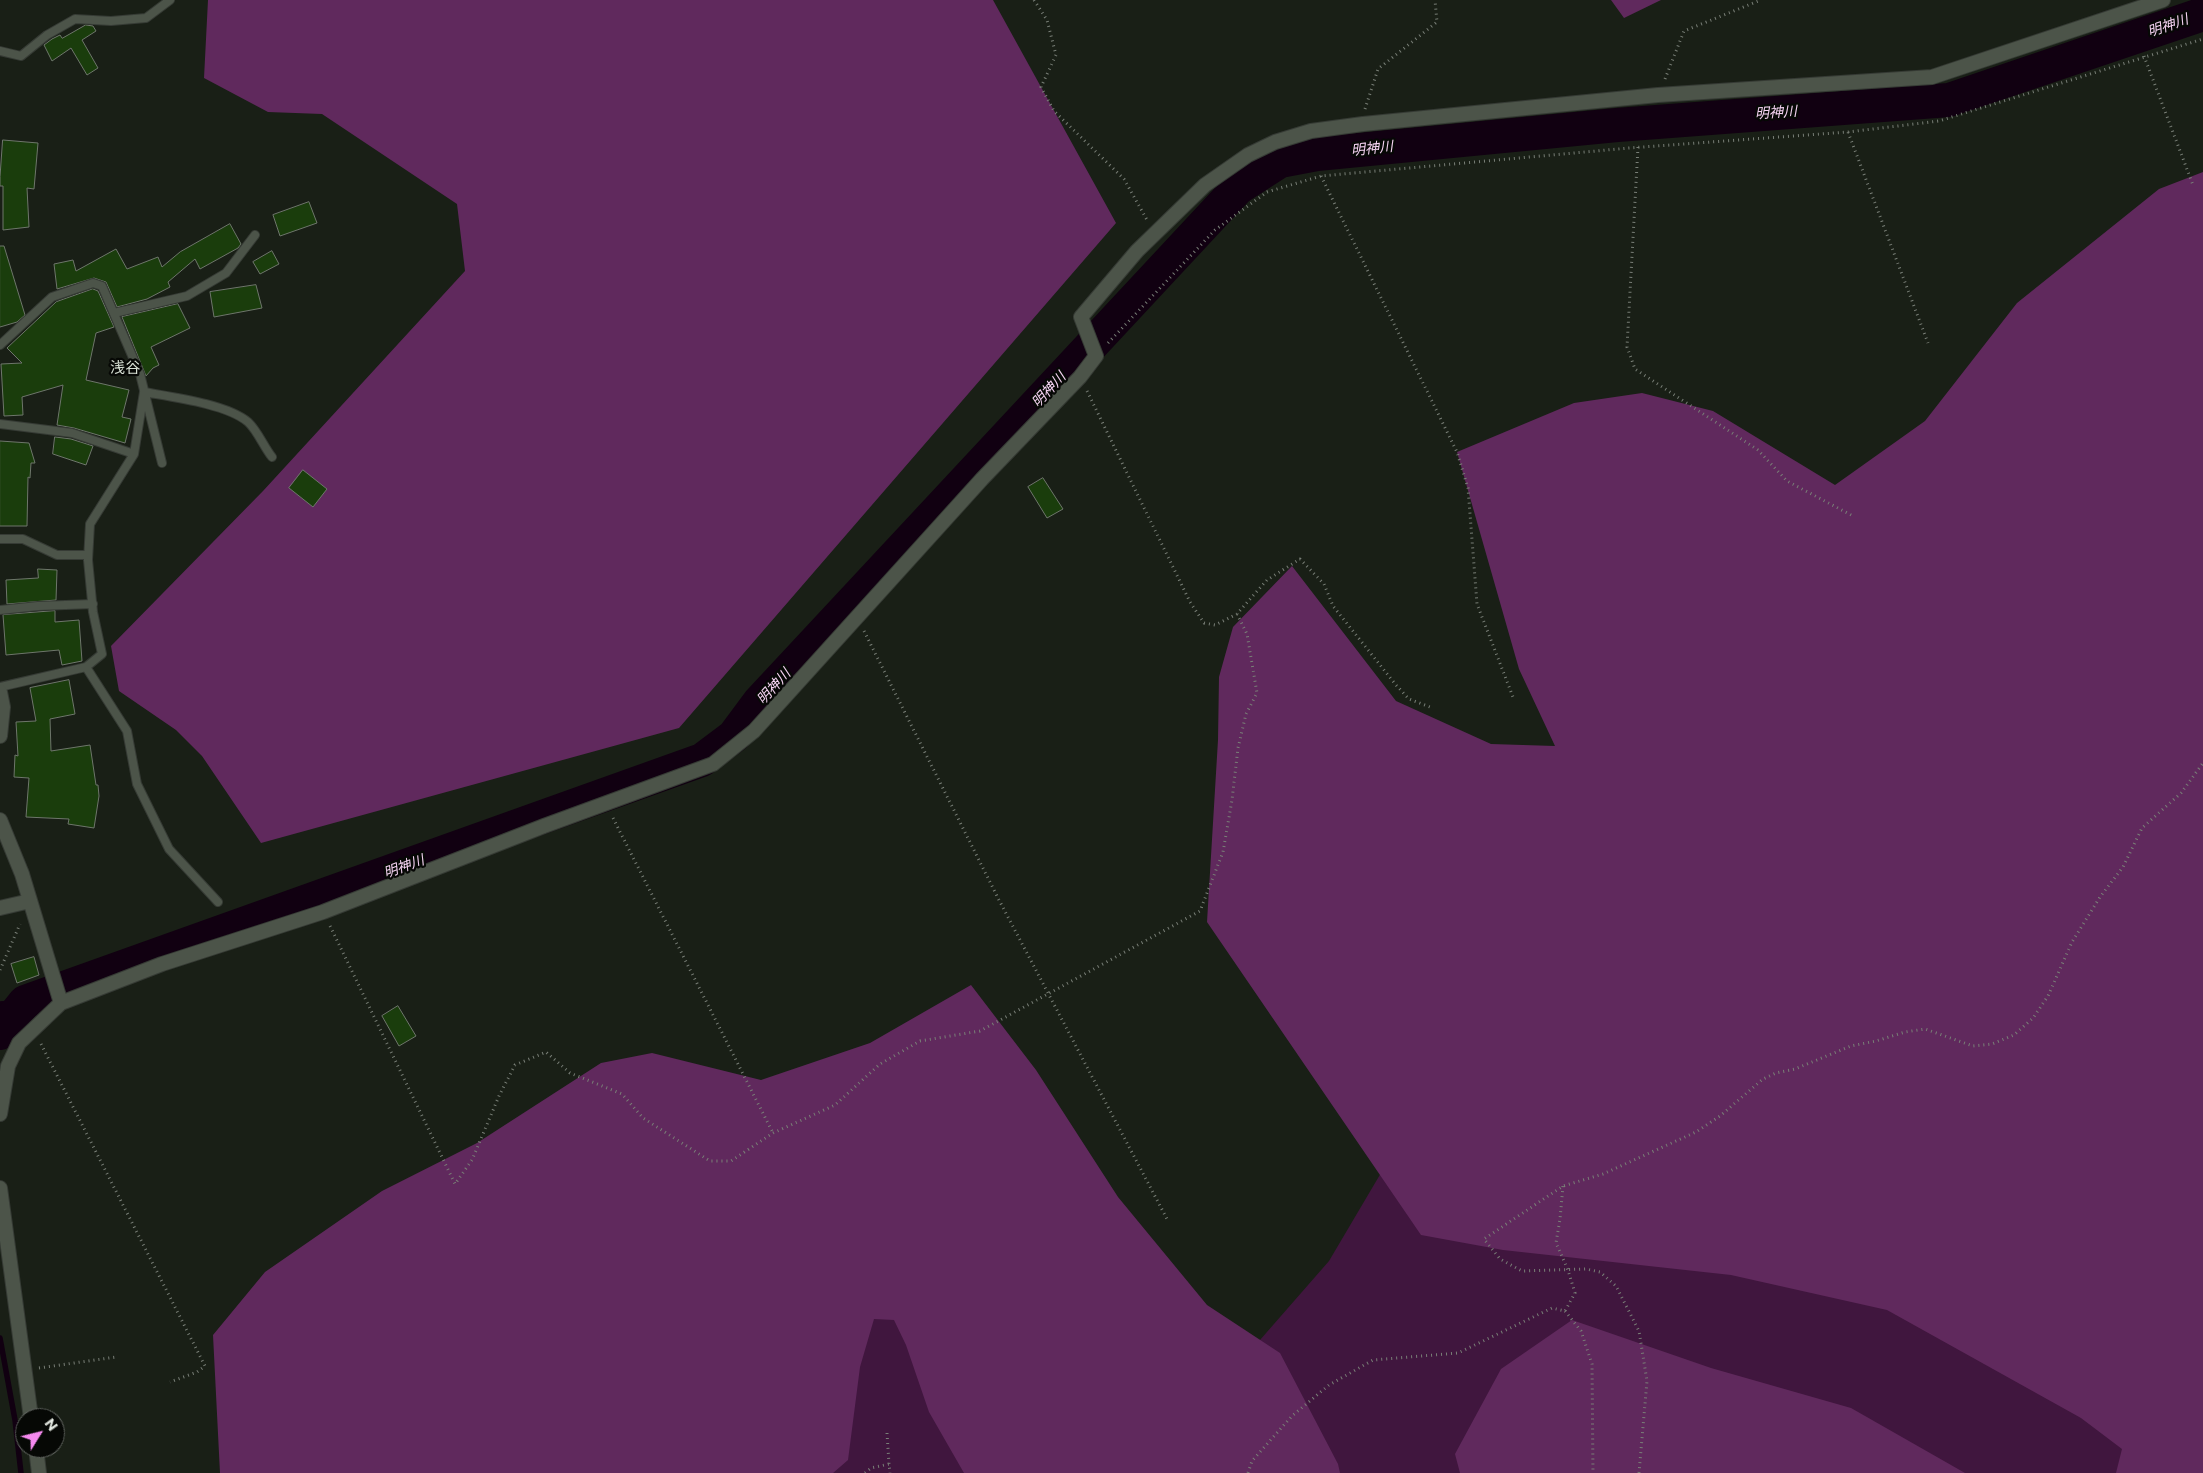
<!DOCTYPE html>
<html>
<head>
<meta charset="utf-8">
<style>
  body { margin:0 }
  #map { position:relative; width:2203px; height:1473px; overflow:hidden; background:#191f16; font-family:Montserrat,sans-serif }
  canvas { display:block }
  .north { position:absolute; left:15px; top:1408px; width:50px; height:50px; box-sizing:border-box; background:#060805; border:1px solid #60645f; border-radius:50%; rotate:54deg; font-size:14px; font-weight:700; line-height:20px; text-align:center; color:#e8ede6 }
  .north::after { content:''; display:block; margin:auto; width:18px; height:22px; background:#f589ef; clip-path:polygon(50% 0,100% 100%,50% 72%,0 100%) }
</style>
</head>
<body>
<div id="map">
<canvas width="2203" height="1473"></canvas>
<div class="north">N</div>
</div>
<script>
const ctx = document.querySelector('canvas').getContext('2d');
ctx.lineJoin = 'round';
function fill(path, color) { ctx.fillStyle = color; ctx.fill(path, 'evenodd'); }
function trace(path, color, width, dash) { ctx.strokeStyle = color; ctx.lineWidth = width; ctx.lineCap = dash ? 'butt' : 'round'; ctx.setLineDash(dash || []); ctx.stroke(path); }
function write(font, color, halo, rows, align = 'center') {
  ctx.font = font + ' Montserrat,"Noto Sans JP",sans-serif'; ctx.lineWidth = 4.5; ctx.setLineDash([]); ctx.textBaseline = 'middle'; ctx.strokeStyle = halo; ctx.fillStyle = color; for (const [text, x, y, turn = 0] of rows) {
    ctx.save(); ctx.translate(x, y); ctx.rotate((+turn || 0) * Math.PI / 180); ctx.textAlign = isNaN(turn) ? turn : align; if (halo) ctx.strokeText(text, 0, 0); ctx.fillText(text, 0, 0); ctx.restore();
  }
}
const green = new Path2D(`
  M1548,1013L2203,1473H499L851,1194L1163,1451L1329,1261L1427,1095Z`);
const forest = new Path2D(`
  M208,0H993L1116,223L679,728L261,843L202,756L176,730L119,691L111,646L263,491L465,271L457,204L322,114L268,112L204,78Z
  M1611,0H1661L1624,18Z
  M2203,172V1473H2116L2122,1449L2081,1418L1887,1310L1731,1275L1503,1250L1421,1235L1207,922L1218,740L1219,677L1233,627L1292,566L1396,701L1491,744L1555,746L1519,669L1457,452L1574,403L1642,393L1713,411L1835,485L1925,421L2017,303L2159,189Z
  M971,985L1036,1070L1118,1197L1207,1305L1280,1353L1338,1464L1340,1473H964L929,1412L906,1345L894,1320L874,1319L860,1367L848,1460L833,1473H220L213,1335L265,1272L382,1191L477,1143L601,1063L652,1053L761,1080L870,1043Z
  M1572,1320L1711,1368L1851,1408L1965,1473H1460L1455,1454L1501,1369Z`);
const stream = new Path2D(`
  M0,1004L25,1002
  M0,1034V1033
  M0,1338L15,1420L21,1473`);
const river = new Path2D(`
  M0,1033L25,1002L702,760L734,736L760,701L1238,188L1280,161L1317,154L1617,125L1949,100L2203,14`);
const building = new Path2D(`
  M86,25L93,26L96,31L82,40L98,68L87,75L71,48L52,61L44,45L52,39L60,35L62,38Z
  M3,140L38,143L34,189L27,188L29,227L3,230V186H0V177Z
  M309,202L317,223L280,236L273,215Z
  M230,224L241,244L238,248L200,269L195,259L168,282L170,287L147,299L117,307L106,282L94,278L57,289L54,264L73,260L76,271L116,249L127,269L158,257L162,267L180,252Z
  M0,246H4L25,315L17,322L0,327Z
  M272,251L279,264L260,274L253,262Z
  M256,285L262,308L214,317L210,292Z
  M93,289L98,291L114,327L96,333L86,380L129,390L122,417L131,419L125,443L74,428L57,425L63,385L22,397L23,415L4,416L1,364L22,363L7,348L56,302Z
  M178,304L190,328L151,347L159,365L153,368L146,376L122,317Z
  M55,437L71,439L93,446L86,465L53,454Z
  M0,441L29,443L35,463H31L30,478L28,477L27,526H0Z
  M303,470L327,489L313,507L289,488Z
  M1043,478L1063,509L1047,518L1028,487Z
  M38,569L57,570L56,600L7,604L6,580L38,578Z
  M55,611V622L79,620L82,661L62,665L59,650L6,655L3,615Z
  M69,680L75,714L50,719L51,751L90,745L96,785H98L99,796L94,828L68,824L69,819L26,817L29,778L14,777L15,755L18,756L16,722L36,721L30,688Z
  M34,957L39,975L17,983L11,964Z
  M398,1006L416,1036L399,1046L382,1016Z`);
const path = new Path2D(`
  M1034,0L1047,20L1056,55L1041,87L1054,111L1124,179L1147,220
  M2144,56L2193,185
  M1665,79L1684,31L1761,0
  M1365,109L1378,69L1437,22L1435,0
  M1848,132L1928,343
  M1638,147L1627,347L1635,369L1758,450L1787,481L1853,516
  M1321,176L1457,452L1468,488L1477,604L1513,697
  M1108,343L1215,230L1267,192L1321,176L1629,148L1848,132L1939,121L2203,39
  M1087,391L1190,602L1204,623L1215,625L1237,614L1267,580L1300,559L1324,584L1333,606L1396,685L1409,699L1430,707
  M864,631L999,900L1167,1219
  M613,818L773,1133
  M330,926L455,1184L472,1160L499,1096L515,1065L546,1052L570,1073L622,1094L643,1118L710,1161H731L773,1133L835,1105L880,1064L920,1041L980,1031L1200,911L1223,852L1232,800L1238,748L1246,714L1257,693L1247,634L1237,614
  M0,970L20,924
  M41,1044L205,1366L197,1372L170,1382
  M1565,1311L1581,1331L1592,1364L1593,1473
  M39,1368L116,1357
  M887,1433L889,1464
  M865,1473L871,1468L889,1464L890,1473
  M1248,1473L1252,1461L1292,1416L1329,1385L1373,1360L1458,1353L1552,1308L1565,1311L1575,1293L1568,1270L1556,1243L1560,1219L1563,1186
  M1639,1473L1647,1381L1639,1331L1616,1286L1600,1272L1586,1269L1522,1271L1500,1259L1484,1239L1563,1186L1603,1174L1696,1132L1720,1116L1763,1079L1776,1073L1795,1069L1851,1046L1876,1041L1905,1032L1925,1029L1973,1046L1992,1044L2014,1035L2033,1018L2048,996L2072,942L2100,897L2123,867L2142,828L2181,793L2203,763`);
const service = new Path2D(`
  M0,51L21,56L47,35L75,19L111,21L146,18L170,0
  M114,313L187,296L226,273L255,235
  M0,345L52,297L93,283L102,286L140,374L162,463
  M0,424L72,433L134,454
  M0,539H23L57,555H88
  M0,610L38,606L93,604
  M86,667L102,654L93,612L88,560L90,524L134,454L144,392C172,397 227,404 248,422C257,430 264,447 272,457
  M0,687L86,667L127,731L137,784L169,849L218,902`);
const minor = new Path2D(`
  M0,692L3,707L0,736
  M0,820L22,874L61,1003
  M0,908L30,901
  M0,1114L8,1066L19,1043L61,1003L162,964L323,912L544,826L713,764L754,731L982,479L1080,377L1096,356L1081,317L1137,251L1205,185L1248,155L1275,142L1311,131L1363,124L1658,95L1932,77L2163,0
  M0,1188L31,1418
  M36,1448L39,1473`);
const waterNames = [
  ["明神川",2168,26,-19],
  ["明神川",1776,113,-4],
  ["明神川",1372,149,-6],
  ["明神川",1049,390,-47],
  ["明神川",774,687,-48],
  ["明神川",404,867,-20]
];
const quarterNames = [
  ["浅谷",125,369]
];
fill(green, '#40163e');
fill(forest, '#60295d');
trace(stream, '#101', 5.5);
trace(river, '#101', 34);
fill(building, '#1a3d0c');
trace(building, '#6e766b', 1);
trace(service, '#363b35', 10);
trace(minor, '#363b35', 16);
trace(path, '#797f77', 3, [1, 4]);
trace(service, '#4c5449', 8);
trace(minor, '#4c5449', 14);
write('italic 14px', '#f6d4f3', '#060805', waterNames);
write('15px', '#d6dfd3', '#060805', quarterNames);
</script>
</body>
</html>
